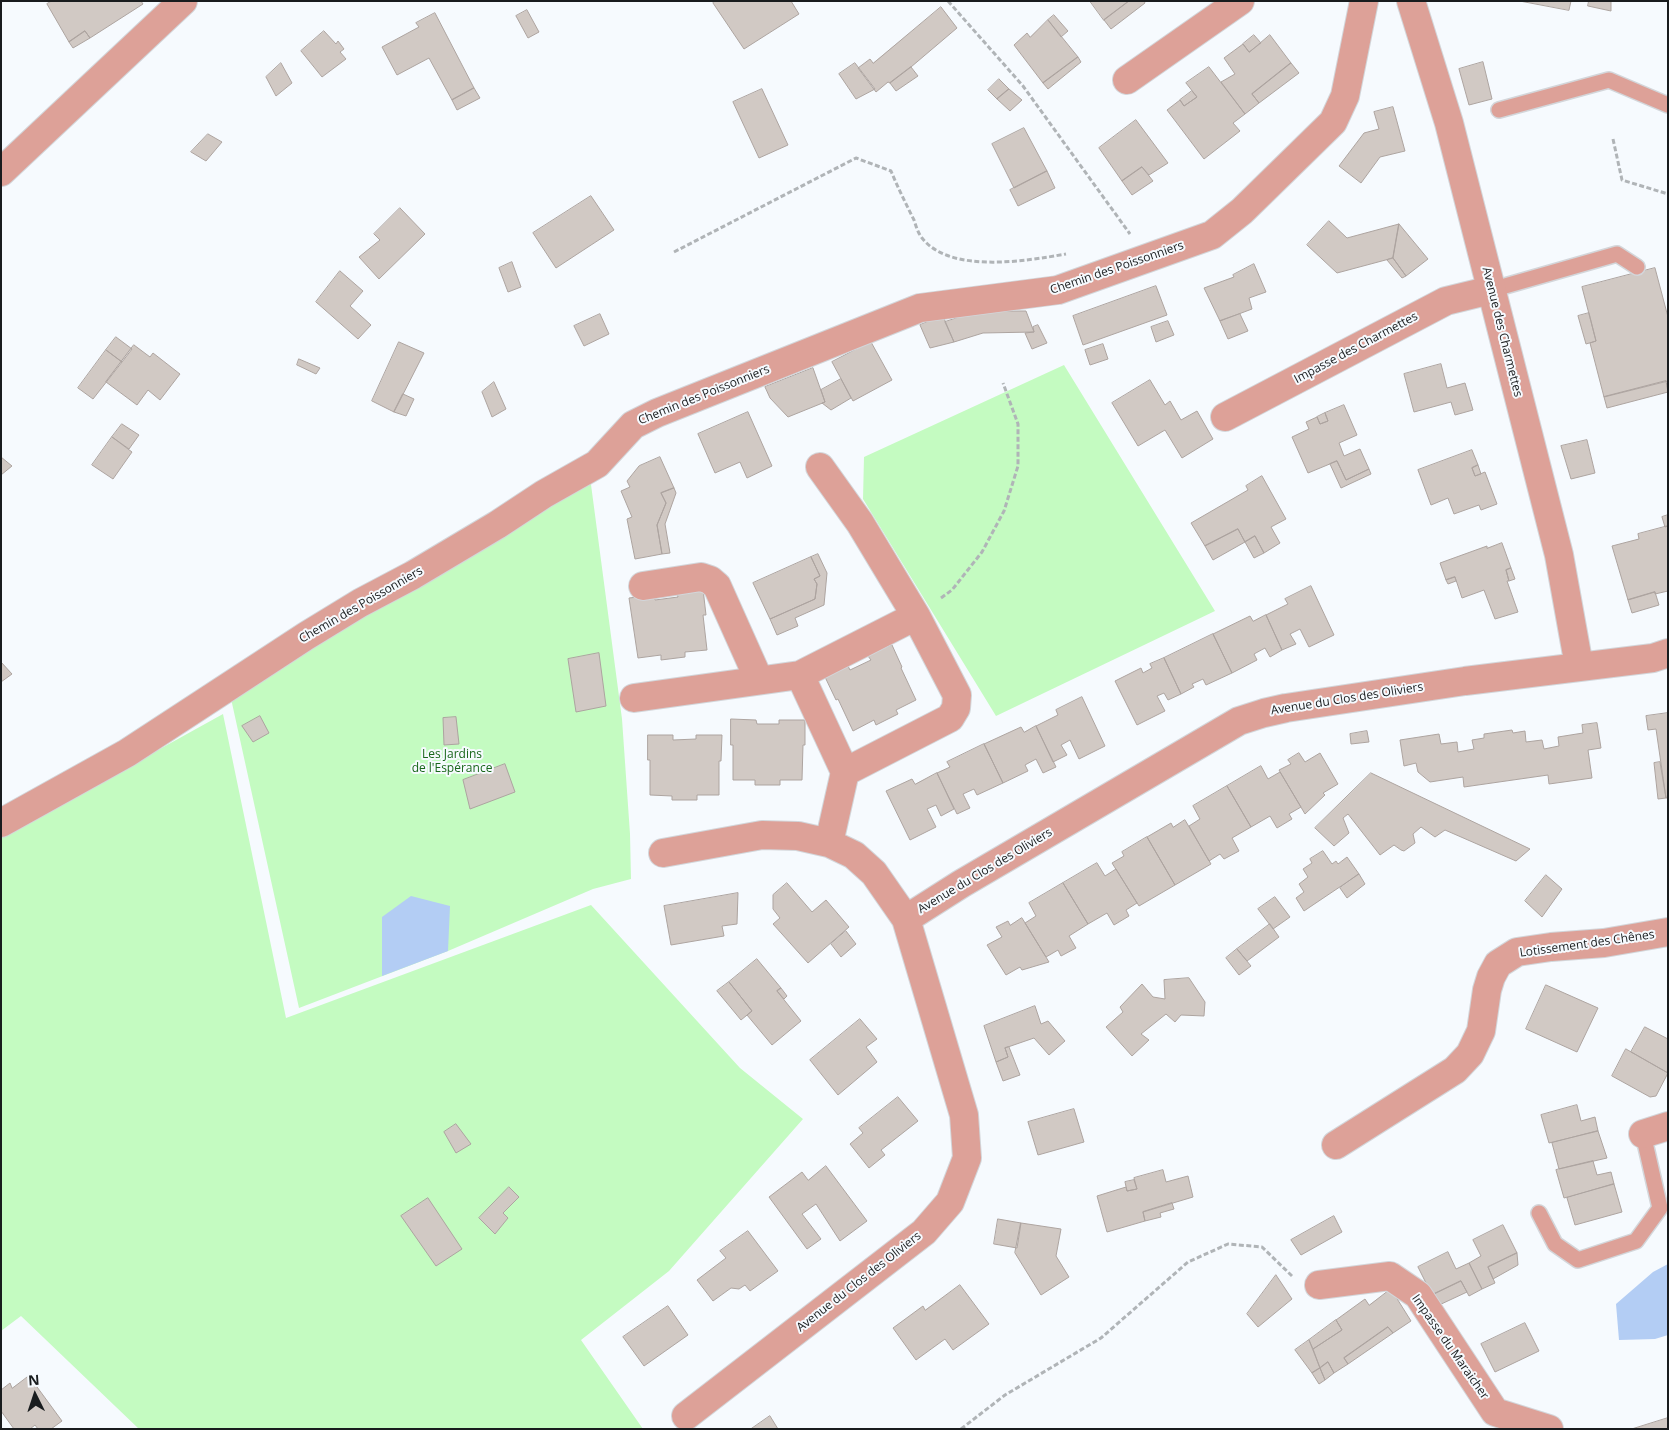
<!DOCTYPE html>
<html>
<head>
<meta charset="utf-8">
<style>
  body { margin:0 }
  #map { position:relative; width:1669px; height:1430px; overflow:hidden; background:#f6fafe; font-family:"Open Sans",sans-serif }
  canvas { display:block }
  .frame { position:absolute; inset:0; border:2px solid #191c1e; pointer-events:none }
  .north { position:absolute; left:10px; top:1370px; width:50px; height:50px; -webkit-text-stroke:4px #f6fafe; paint-order:stroke; rotate:356deg; font-size:14px; font-weight:700; line-height:20px; text-align:center; color:#191c1e }
  .north::after { content:''; display:block; margin:auto; width:18px; height:22px; background:#191c1e; clip-path:polygon(50% 0,100% 100%,50% 72%,0 100%) }
</style>
</head>
<body>
<div id="map">
<canvas width="1669" height="1430"></canvas>
<div class="frame"></div>
<div class="north">N</div>
</div>
<script>
const ctx = document.querySelector('canvas').getContext('2d');
ctx.lineJoin = 'round';
function fill(path, color) { ctx.fillStyle = color; ctx.fill(path, 'evenodd'); }
function trace(path, color, width, dash) { ctx.strokeStyle = color; ctx.lineWidth = width; ctx.lineCap = dash ? 'butt' : 'round'; ctx.setLineDash(dash || []); ctx.stroke(path); }
function write(font, color, halo, rows, align = 'center') {
  ctx.font = font + ' "Open Sans",sans-serif'; ctx.lineWidth = 4; ctx.setLineDash([]); ctx.textBaseline = 'middle'; ctx.strokeStyle = halo; ctx.fillStyle = color; for (const [text, x, y, turn = 0] of rows) {
    ctx.save(); ctx.translate(x, y); ctx.rotate((+turn || 0) * Math.PI / 180); ctx.textAlign = isNaN(turn) ? turn : align; if (halo) ctx.strokeText(text, 0, 0); ctx.fillText(text, 0, 0); ctx.restore();
  }
}
const green = new Path2D(`
  M1064,365L1215,611L996,716L863,499L864,457Z
  M590,477L622,719L630,834L631,879L593,889L448,951L299,1008L230,694Z
  M223,714L286,1018L591,905L740,1068L803,1119L669,1271L581,1340L643,1429H139L21,1316L1,1331V837Z`);
const water = new Path2D(`
  M411,896L450,906L448,951L382,976V917Z
  M1668,1264V1335L1655,1339L1619,1340L1616,1304L1653,1272Z`);
const building = new Path2D(`
  M52,1H141L143,4L90,38L85,31L69,42L47,4Z
  M716,1H791L799,14L744,49L713,3Z
  M1090,1H1129L1104,20Z
  M1129,1H1144L1145,3L1111,29L1104,20Z
  M1520,1H1571L1569,10Z
  M1589,1H1611V11L1588,6Z
  M941,7L957,28L911,67L890,83L888,82L876,92L858,68L870,59L873,63Z
  M527,10L539,32L528,38L516,16Z
  M435,13L474,88L452,100L429,58L397,75L382,47L419,27L416,23Z
  M1054,15L1068,31L1061,37L1048,20Z
  M1048,20L1078,57L1043,83L1014,45L1027,33L1030,37Z
  M85,31L90,38L73,48L69,42Z
  M324,31L336,44L338,41L344,49L340,52L346,59L322,77L301,51Z
  M1254,35L1261,43L1249,52L1243,44Z
  M1270,35L1291,63L1252,94L1259,103L1245,114L1221,82L1235,74L1224,58L1243,44L1249,52Z
  M1078,57L1081,62L1048,89L1043,83Z
  M1483,62L1492,99L1469,105L1459,69Z
  M281,63L292,83L276,96L266,77Z
  M855,63L875,89L856,99L839,74Z
  M1291,63L1299,73L1259,103L1252,94Z
  M911,67L918,76L896,91L890,83Z
  M1209,67L1245,114L1233,123L1240,131L1204,159L1167,110L1180,100L1184,106L1197,97L1186,83Z
  M999,79L1009,89L997,99L988,90Z
  M474,88L480,98L457,110L452,100Z
  M762,89L788,145L759,158L733,102Z
  M1009,89L1022,100L1010,111L997,99Z
  M1192,91L1197,97L1184,106L1180,100Z
  M1393,107L1405,151L1380,157L1361,183L1339,166L1364,133L1379,129L1374,112Z
  M1136,120L1168,163L1149,175L1142,167L1122,181L1099,148Z
  M1024,128L1047,171L1014,188L992,144Z
  M208,134L222,142L206,161L191,152Z
  M1142,167L1153,181L1132,195L1122,181Z
  M1047,171L1055,188L1018,206L1010,190Z
  M591,196L614,230L556,268L533,233Z
  M400,208L425,234L379,279L359,257L380,240L374,234Z
  M1329,221L1347,238L1399,224L1393,258L1337,273L1307,245Z
  M1399,224L1428,259L1406,276L1393,258Z
  M1393,258L1406,276L1402,278L1387,260Z
  M512,262L521,287L508,292L499,268Z
  M1254,264L1266,292L1249,298L1252,309L1220,321L1204,288L1234,277L1233,275Z
  M1655,268L1668,317V381L1604,397L1590,343L1596,341L1582,287Z
  M340,271L363,291L350,306L371,325L358,339L316,302Z
  M1156,286L1167,315L1083,345L1073,316Z
  M978,311H1026L1034,332L983,333L954,342L945,322Z
  M1589,313L1596,341L1586,344L1578,316Z
  M600,314L609,334L584,346L574,326Z
  M1240,314L1248,331L1228,339L1220,321Z
  M943,316L954,342L930,348L920,325Z
  M1168,321L1174,335L1156,342L1151,327Z
  M1038,325L1047,343L1032,349L1025,333L1034,332L1033,327Z
  M116,337L132,349L122,362L106,350Z
  M399,342L424,353L394,412L372,401Z
  M871,342L892,380L853,401L832,362Z
  M1103,344L1108,359L1090,365L1085,350Z
  M134,345L150,357L153,353L180,374L160,400L148,390L137,405L106,382Z
  M106,350L122,362L93,399L78,388Z
  M299,359L320,368L316,374L297,365Z
  M1441,364L1447,388L1465,383L1473,410L1455,415L1451,402L1414,412L1404,374Z
  M813,368L825,402L788,417L770,398L765,387Z
  M841,379L851,398L831,410L822,403L825,402L821,390Z
  M1150,380L1165,405L1170,401L1181,420L1197,411L1213,439L1182,458L1165,430L1138,446L1112,403Z
  M1666,381L1668,392L1607,408L1604,397Z
  M494,382L506,409L492,417L482,392Z
  M403,394L414,399L406,416L394,412Z
  M1344,405L1357,435L1339,443L1344,456L1360,449L1369,469L1346,480L1337,461L1308,473L1292,437L1309,429L1306,422L1317,417L1320,424L1328,421L1325,413Z
  M748,412L772,466L747,478L740,462L715,473L698,434Z
  M1325,413L1328,421L1320,424L1317,417Z
  M122,424L139,435L129,449L112,437Z
  M112,437L132,452L113,479L92,465Z
  M1587,440L1595,473L1571,479L1561,446Z
  M1472,450L1478,465L1472,468L1475,476L1485,472L1497,504L1481,510L1479,505L1454,514L1448,498L1431,505L1418,470Z
  M1,457L12,466L1,475Z
  M660,457L674,488L661,493L666,503L657,525L662,554L635,559L627,519L632,517L621,491L630,487L627,481L639,466Z
  M1337,461L1346,480L1369,469L1371,474L1341,488L1330,464Z
  M1478,465L1481,474L1475,476L1472,468Z
  M1262,476L1286,519L1271,527L1280,543L1264,553L1255,536L1245,542L1238,529L1205,546L1191,523L1248,490L1246,486Z
  M674,488L676,493L665,524L670,553L662,554L657,525L666,503L661,493Z
  M1668,515V526L1665,527L1662,517Z
  M1668,526V591L1655,594V592L1628,600L1612,546L1639,539L1638,534Z
  M1238,529L1245,542L1213,560L1205,546Z
  M1255,536L1264,553L1254,558L1245,542Z
  M1502,543L1511,568L1506,570L1509,581H1507L1518,612L1495,619L1484,590L1462,598L1455,577L1446,580L1440,563L1487,546V548Z
  M818,554L827,573L824,605L795,618L798,626L777,635L770,619L815,599L817,584L814,579L820,576L811,557Z
  M811,557L820,576L814,579L817,584L815,599L770,619L753,583Z
  M1511,568L1515,579L1509,581L1506,570Z
  M1455,577L1456,581L1448,584L1446,580Z
  M1311,586L1334,635L1309,647L1300,629L1290,634L1296,644L1282,650L1266,615L1288,604L1285,599Z
  M703,589L706,615H703L707,650L685,652V657L661,660V655L638,658L629,598L655,595V600L678,597L677,593Z
  M1655,592L1659,605L1632,613L1628,600Z
  M1266,615L1282,650L1270,657L1265,648L1254,654L1257,660L1232,673L1213,634L1250,616L1253,621Z
  M1213,634L1232,673L1206,685L1203,679L1192,684L1194,687L1181,694L1164,658Z
  M892,645L902,667L901,668L916,700L896,710L898,714L876,725L874,720L853,731L838,699L836,700L825,677L848,666L850,670L871,660L868,656Z
  M599,653L606,706L576,712L568,659Z
  M1164,658L1181,694L1168,700L1164,693L1157,696L1165,711L1137,725L1115,681L1141,668L1143,673L1152,668L1150,664Z
  M1,662L12,674L1,682Z
  M1082,697L1105,746L1079,759L1070,740L1061,745L1067,755L1053,762L1036,726L1058,715L1056,710Z
  M1668,713V798H1666L1656,729L1648,730L1646,716Z
  M260,716L269,733L253,742L242,726Z
  M456,717L459,744L444,745L443,718Z
  M731,719L756,720L757,724H779V720H805V745H803L802,780H780V785H755V780H733V745H731Z
  M1597,723L1601,748L1588,750L1592,778L1549,784L1548,775L1464,787L1463,777L1430,782L1418,772L1416,763L1404,766L1400,740L1439,734L1441,744L1457,742L1458,752L1474,749L1472,740L1484,738V734L1512,730L1513,733L1525,731L1526,742L1542,740L1544,749L1559,746L1558,737L1583,733L1582,725Z
  M1036,726L1056,767L1043,773L1036,759L1025,765L1028,771L1003,783L984,744L1021,727L1024,732Z
  M1367,731L1369,742L1351,744L1350,734Z
  M648,735H673V740L696,739V735H722L721,761H719V795H697V800H672V796L650,795V760H648Z
  M984,744L1003,783L977,795L974,789L963,794L970,808L957,814L937,773L950,767L947,762Z
  M1299,753L1305,762L1320,753L1338,784L1323,793L1325,795L1305,814L1279,770L1291,764L1288,760Z
  M1660,762L1666,798L1658,799L1654,763Z
  M505,764L515,792L470,809L463,780Z
  M1261,766L1268,779L1280,772L1301,807L1289,814L1292,819L1277,828L1270,816L1251,827L1227,786Z
  M937,773L954,809L941,816L936,805L927,809L936,827L910,840L886,791L912,779L915,784Z
  M1371,773L1528,848L1530,849L1516,861L1445,830L1435,837L1421,827L1413,834L1415,843L1404,851L1401,850L1394,845L1380,855L1348,814L1343,818L1349,833L1334,846L1315,828Z
  M1227,786L1251,827L1232,838L1239,851L1224,859L1220,854L1209,861L1189,826L1200,819L1193,806Z
  M1185,820L1211,864L1175,885L1147,837L1171,823L1173,827Z
  M1147,837L1175,885L1139,906L1112,863L1124,856L1122,852Z
  M1323,851L1332,864L1336,861L1338,864L1347,857L1359,874L1304,911L1296,898L1304,892L1299,884L1308,877L1303,869L1312,863L1310,859Z
  M1097,863L1105,876L1116,869L1137,903L1126,910L1129,916L1114,925L1107,913L1088,924L1063,883Z
  M1359,874L1365,884L1347,898L1340,888Z
  M1546,875L1562,889L1542,917L1525,901Z
  M787,883L812,912L826,900L849,927L808,963L773,924L780,918L773,909V895Z
  M1063,883L1088,924L1069,936L1076,948L1061,956L1058,950L1046,957L1025,923L1036,916L1029,903Z
  M738,893L737,924L722,926L724,936L671,945L664,906Z
  M1275,897L1290,917L1273,929L1258,909Z
  M1022,918L1049,962L1022,970L1020,967L1006,975L987,945L1002,937L996,927L1008,921L1010,925Z
  M1270,924L1279,937L1247,961L1237,949Z
  M846,931L856,944L841,957L831,944Z
  M1237,949L1251,966L1239,975L1226,958Z
  M757,959L781,988L777,991L801,1021L772,1045L747,1015L752,1011L729,982Z
  M1189,978L1205,1002L1204,1016L1181,1015L1175,1022L1166,1014L1141,1034L1149,1040L1132,1056L1106,1027L1123,1012L1120,1007L1142,984L1153,997L1165,999L1164,980Z
  M729,982L752,1011L741,1020L717,991Z
  M1546,985L1598,1008L1577,1052L1526,1029Z
  M781,988L787,996L784,999L777,991Z
  M1035,1006L1041,1024L1048,1021L1065,1041L1049,1055L1034,1038L1005,1048L1008,1057L996,1062L984,1026Z
  M860,1019L877,1039L866,1047L877,1062L838,1095L810,1060Z
  M1645,1027L1668,1039V1073L1631,1052Z
  M1009,1047L1020,1075L1003,1081L996,1062L1008,1057L1005,1048Z
  M1626,1049L1668,1073L1656,1096L1650,1097L1612,1076Z
  M898,1097L918,1121L881,1150L885,1155L869,1168L850,1144L863,1133L859,1128Z
  M1577,1105L1581,1121L1595,1117L1598,1131L1549,1143L1541,1115Z
  M1074,1109L1084,1142L1038,1155L1028,1122Z
  M456,1124L471,1144L456,1153L444,1132Z
  M1598,1131L1607,1158L1559,1169L1552,1143Z
  M1593,1161L1597,1175L1611,1172L1614,1184L1564,1198L1556,1170Z
  M826,1166L867,1221L840,1241L816,1204L802,1214L821,1239L807,1249L769,1197L802,1172L808,1180Z
  M1163,1170L1166,1182L1188,1176L1193,1197L1143,1212L1145,1221L1107,1232L1097,1196L1126,1187L1127,1191L1137,1189L1134,1178Z
  M1134,1180L1137,1189L1127,1191L1125,1182Z
  M1614,1184L1622,1212L1575,1225L1567,1198Z
  M509,1187L519,1197L503,1213L508,1218L495,1234L479,1218Z
  M428,1198L462,1249L436,1266L401,1216Z
  M1172,1203L1174,1209L1160,1213L1161,1217L1145,1221L1143,1212Z
  M1334,1216L1342,1232L1301,1255L1291,1240Z
  M998,1219L1021,1223L1017,1248L994,1244Z
  M1021,1223L1061,1229L1056,1256L1069,1277L1041,1295L1015,1253Z
  M1503,1225L1517,1253L1488,1267L1495,1283L1482,1289L1469,1263L1481,1256L1473,1240Z
  M748,1231L778,1271L750,1291L745,1285L739,1289L731,1288L713,1301L697,1280L726,1258L720,1251Z
  M1448,1252L1456,1269L1469,1263L1482,1289L1469,1296L1461,1281L1432,1295L1418,1267Z
  M1517,1253L1518,1265L1493,1279L1488,1267Z
  M1276,1275L1292,1299L1258,1327L1247,1314Z
  M1461,1281L1467,1292L1437,1306L1432,1295Z
  M960,1285L989,1324L953,1350L945,1339L916,1360L893,1328L923,1306L925,1310Z
  M1391,1289L1411,1321L1393,1333L1388,1327L1344,1358L1348,1364L1334,1373L1328,1362L1320,1368L1313,1349L1342,1330L1336,1320L1365,1299L1369,1305Z
  M668,1306L688,1335L644,1366L623,1337Z
  M1336,1320L1342,1330L1313,1349L1309,1340Z
  M1525,1323L1539,1351L1495,1372L1481,1344Z
  M1388,1327L1393,1333L1348,1364L1344,1358Z
  M1309,1340L1320,1368L1312,1373L1295,1350Z
  M1328,1362L1334,1373L1325,1380L1320,1368Z
  M1320,1368L1325,1380L1319,1384L1312,1373Z
  M29,1376L62,1421L51,1429H38L35,1425L30,1429H14L1,1411V1390L10,1383L12,1388Z
  M770,1416L778,1429H751Z
  M1668,1418V1429H1632Z`);
const path = new Path2D(`
  M948,1L1023,86L1130,234
  M1613,139L1622,180L1668,194
  M674,252L856,158L891,171C898,188 906,204 914,220C916,226 918,233 922,238C950,274 1026,261 1066,254
  M941,598L952,590L982,552L1004,511L1018,466V424L1003,383
  M961,1429L1005,1395L1101,1338L1188,1262L1228,1244L1262,1247L1292,1276`);
const service = new Path2D(`
  M1499,110L1609,80L1668,105
  M1491,290L1617,254L1637,267
  M1539,1213L1555,1244L1578,1260L1636,1241L1660,1208L1643,1134`);
const minor = new Path2D(`
  M1411,1L1449,123L1559,555L1579,666
  M1127,80L1240,1
  M1,172L183,1
  M1225,417L1446,301L1491,290
  M643,586L701,577L710,580L717,586L759,680
  M800,675L916,616L860,523L820,467
  M634,698L800,675L845,772L829,843
  M845,772L950,718L956,708L957,695L916,616
  M1,823L127,753L306,636L360,603L413,575L497,525L544,494L597,464L633,425L657,413L920,308L1058,290L1212,235L1242,211L1333,122L1345,96L1364,1
  M663,853L762,835L798,836L829,843L854,855L874,873L906,919L964,1115L967,1158L950,1202L924,1232L686,1416
  M906,919L961,884L1239,721L1264,713L1286,708L1465,681L1653,658L1668,653
  M1643,1134L1668,1126
  M1336,1145L1455,1070L1470,1054L1481,1031L1487,990L1491,977L1498,964L1517,952L1551,947L1604,943L1668,932
  M1319,1285L1390,1276L1418,1295L1495,1412L1549,1429`);
const streetNames = [
  ["Chemin des Poissonniers",1117,268,-19],
  ["Avenue des Charmettes",1502,332,76],
  ["Impasse des Charmettes",1356,348,-28],
  ["Chemin des Poissonniers",704,395,-22],
  ["Chemin des Poissonniers",361,605,-30],
  ["Avenue du Clos des Oliviers",1347,699,-9],
  ["Avenue du Clos des Oliviers",985,871,-31],
  ["Lotissement des Chênes",1587,944,-8],
  ["Avenue du Clos des Oliviers",859,1282,-38],
  ["Impasse du Maraicher",1450,1347,55]
];
const parkNames = [
  ["Les Jardins",452,755],
  ["de l'Espérance",452,769]
];
fill(green, '#c4fbc1');
fill(water, '#b3cdf4');
fill(building, '#d1c9c4');
trace(building, '#ada4a0', 1);
trace(service, '#d3d6da', 18);
trace(minor, '#d3d6da', 30);
trace(path, '#b0b4b7', 3, [5, 2.5]);
trace(service, '#dda198', 15);
trace(minor, '#dda198', 28);
write('12px', '#191c1e', '#f6fafe', streetNames);
write('12px', '#18671a', '#f6fafe', parkNames);
</script>
</body>
</html>
